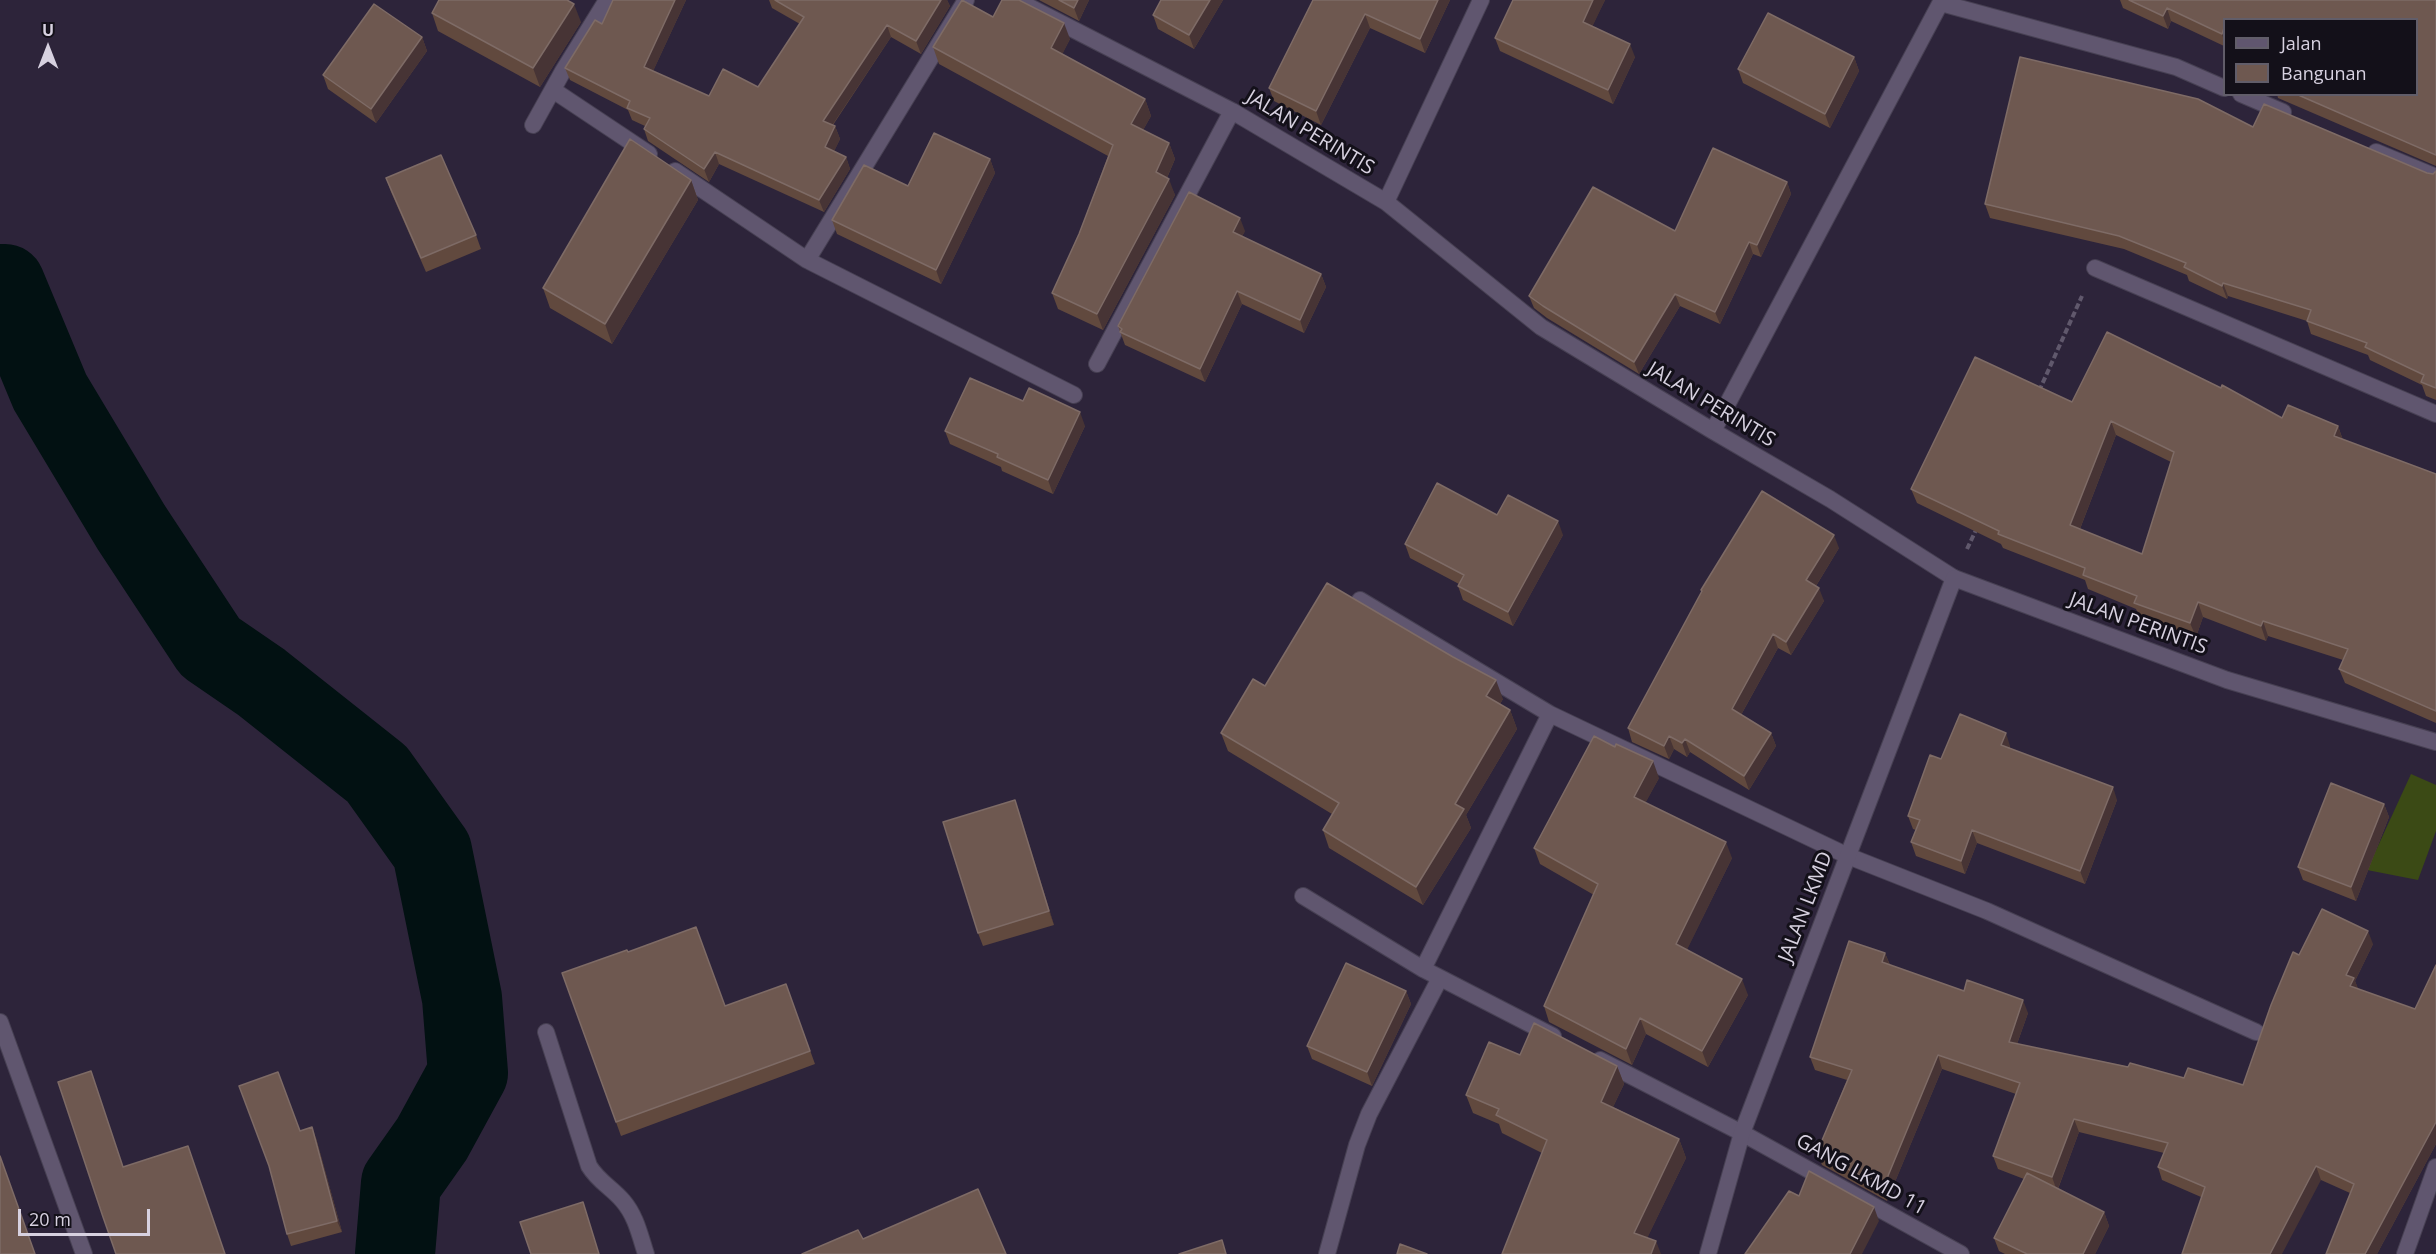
<!DOCTYPE html>
<html>
<head>
<meta charset="utf-8">
<style>
  body { margin:0 }
  #map { position:relative; width:2436px; height:1254px; overflow:hidden; background:#2d243a; font-family:"Open Sans",sans-serif }
  canvas { display:block }
  .legend { position:absolute; left:2223px; top:18px; width:195px; height:78px; box-sizing:border-box; background:#131019; border:2px solid #615d69; margin:0; padding:8px 10px; list-style:none; font-size:18px; color:#d7d1e0 }
  .legend li { display:flex; align-items:center; gap:12px; height:30px }
  .legend b { width:30px; border:2px solid #615d69 }
  .north { position:absolute; left:18px; top:18px; width:60px; height:60px; -webkit-text-stroke:4px #131019; paint-order:stroke; rotate:0deg; font-size:16px; font-weight:700; line-height:24px; text-align:center; color:#d7d1e0 }
  .north::after { content:''; display:block; margin:auto; width:21px; height:27px; background:#d7d1e0; clip-path:polygon(50% 0,100% 100%,50% 72%,0 100%) }
  .scale { position:absolute; left:18px; top:1209px; width:132px; height:27px; box-sizing:border-box; border:3px solid #d7d1e0; border-top:0; padding-left:8px; font-size:18px; line-height:21px; white-space:nowrap; color:#d7d1e0; -webkit-text-stroke:4px #131019; paint-order:stroke }
</style>
</head>
<body>
<div id="map">
<canvas width="2436" height="1254"></canvas>
<ul class="legend">
<li><b style="height:8px;background:#60566f"></b>Jalan</li>
<li><b style="height:16px;background:#6e5850"></b>Bangunan</li>
</ul>
<div class="north">U</div>
<div class="scale">20 m</div>
</div>
<script>
const ctx = document.querySelector('canvas').getContext('2d');
ctx.lineJoin = 'round';
function fill(path, color) { ctx.fillStyle = color; ctx.fill(path, 'evenodd'); }
function trace(path, color, width, dash) { ctx.strokeStyle = color; ctx.lineWidth = width; ctx.lineCap = dash ? 'butt' : 'round'; ctx.setLineDash(dash || []); ctx.stroke(path); }
function write(font, color, halo, rows, align = 'center') {
  ctx.font = font + ' "Open Sans",sans-serif'; ctx.lineWidth = 6; ctx.setLineDash([]); ctx.textBaseline = 'middle'; ctx.strokeStyle = halo; ctx.fillStyle = color; for (const [text, x, y, turn = 0] of rows) {
    ctx.save(); ctx.translate(x, y); ctx.rotate((+turn || 0) * Math.PI / 180); ctx.textAlign = isNaN(turn) ? turn : align; if (halo) ctx.strokeText(text, 0, 0); ctx.fillText(text, 0, 0); ctx.restore();
  }
}
const green = new Path2D(`
  M2411,774L2436,785V831L2418,880L2367,870Z`);
const river = new Path2D(`
  M0,284H5L50,392L131,527L210,647L261,682L377,774L432,851L462,998L468,1073L432,1139L401,1183L395,1254`);
const path = new Path2D(`
  M2039,391L2082,296
  M1967,549L1977,528`);
const minor = new Path2D(`
  M1016,0L1232,111L1386,202L1541,327L1713,431L1830,499L1954,578
  M1941,3L2176,67L2224,88
  M553,90L649,154
  M2241,94L2283,112
  M533,125L563,71L607,0
  M2376,152L2436,177
  M675,171L807,260L966,0
  M1386,202L1481,0
  M807,260L1074,395
  M2095,268L2436,414
  M1097,364L1232,111
  M1713,431L1942,0
  M1360,600L1550,714L1848,856L1987,911L2256,1032
  M1303,896L1423,969L1553,1036
  M1423,969L1550,714
  M0,1022L84,1254
  M546,1032L589,1166C598,1181 612,1188 623,1201C636,1216 640,1236 646,1254
  M1600,1060L1742,1133L1961,1254
  M1327,1254L1357,1145L1369,1114L1440,978
  M2405,1254L2436,1167`);
const tertiary = new Path2D(`
  M1708,1254L1742,1133L1954,578L2227,680L2436,742`);
const wall = new Path2D(`
  M613,0H686L653,71L709,96L758,87L800,24L772,8L769,0H947L950,6L921,54L891,37L833,125L835,126L840,139L834,151L846,157L850,169L824,212L719,164L709,182L648,141L644,129L645,126L632,120L628,110L570,80L565,68L602,24Z
  M1039,0H1089L1079,21Z
  M1161,0H1223L1194,49L1158,29L1153,15Z
  M1313,0H1450L1425,53L1370,28L1321,125L1274,101L1269,88Z
  M1513,0H1605L1592,26L1635,57L1613,104L1500,51L1495,38Z
  M2120,0H2436V166L2278,98L2277,94H2416L2224,20V46L2171,21L2168,29L2123,8Z
  M432,13L581,22L540,87L438,31Z
  M993,17L1070,39L1062,54L1145,99L1151,116L1143,130L1169,143L1175,159L1167,178L1175,195L1103,330L1058,309L1052,293L1079,234L1108,156L939,64L933,47Z
  M422,37L427,51L376,123L328,89L323,75Z
  M1854,57L1859,71L1830,128L1743,83L1738,69Z
  M2253,127L2427,173L2433,174L2436,171V400L2426,396L2422,385L2370,360L2368,355L2311,334L2307,321L2228,296L2227,299L2189,281L2187,275L2124,249L1990,218L1985,204Z
  M990,159L995,173L941,284L837,234L832,220Z
  M386,178L476,235L481,249L426,272L391,192Z
  M691,180L698,200L612,344L550,308L543,288Z
  M1787,182L1791,194L1761,257L1753,254L1720,324L1680,306L1639,374L1547,318L1534,308L1529,296Z
  M1245,231L1242,236L1321,274L1326,287L1304,333L1242,304L1205,382L1125,345L1118,326Z
  M1023,401L1085,426L1053,494L1002,471L1001,467L950,444L945,431Z
  M2072,402L2282,418L2338,426L2343,440L2436,474V723L2345,683L2339,669L2343,660L2268,636L2266,641L2203,617L2196,637L2140,617L2136,609L2088,589L2085,580L2003,548L2001,544L1917,503L1911,489ZM2116,435L2171,462L2142,554L2080,529Z
  M1497,515L1563,535L1513,626L1463,600L1458,586L1459,584L1410,558L1405,544Z
  M1839,548L1816,586L1824,601L1791,655L1778,648L1741,715L1771,733L1776,746L1749,790L1690,752L1687,757L1674,749L1669,759L1632,742L1628,728L1702,592L1701,590Z
  M1265,686L1503,699L1500,704L1510,710L1517,729L1466,815L1471,828L1423,905L1329,848L1323,830L1332,814L1228,751L1221,733Z
  M2010,746V748L2117,800L2085,884L1977,843L1965,874L1916,856L1911,842L1916,830L1913,829L1908,816L1941,759Z
  M1659,778L1645,803L1732,858L1687,949L1748,995L1708,1067L1646,1034L1632,1065L1549,1022L1544,1006L1594,895L1540,864L1534,848Z
  M1015,800L1054,925L983,946L978,933Z
  M2384,804L2389,817L2356,901L2303,880L2298,867Z
  M2373,944L2355,981L2358,989L2436,1144L2377,1254H2326L2350,1193L2321,1180L2201,1197L2162,1180L2158,1167L2164,1153L2079,1132L2058,1189L2104,1212L2109,1226L2095,1254H2005L1999,1251L1994,1238L2024,1179L1998,1169L1993,1156L2016,1094L1942,1069L1887,1201L1822,1165L1817,1152L1847,1080L1815,1070L1810,1057L1885,953L1890,965L2028,1013L2017,1044L2184,1078L2243,1085L2299,955Z
  M628,952L725,1006L786,984L815,1064L621,1136L562,973Z
  M1406,991L1411,1004L1372,1086L1312,1059L1307,1046Z
  M1520,1055L1617,1066L1624,1084L1613,1107L1679,1139L1686,1158L1647,1238L1661,1254L1542,1153L1502,1133L1499,1124L1473,1113L1466,1095Z
  M300,1131L316,1138L342,1232L291,1246L287,1234Z`);
const shadedWall = new Path2D(`
  M675,0H686L649,80L644,67Z
  M941,0H947L950,6L921,54L916,41Z
  M1078,0H1089L1079,21L1074,8Z
  M1210,0H1223L1194,49L1189,35Z
  M1438,0H1450L1425,53L1420,39Z
  M1593,0H1605L1588,36L1583,22Z
  M574,4L581,22L540,87L533,68Z
  M2167,8L2171,21L2168,29L2163,16Z
  M1365,14L1370,28L1321,125L1316,111Z
  M1064,23L1070,39L1057,65L1051,48Z
  M887,25L891,37L827,133L823,121Z
  M2224,28V41L2222,34Z
  M422,37L427,51L376,123L371,109Z
  M1630,44L1635,57L1613,104L1608,90Z
  M1854,57L1859,71L1830,128L1825,114Z
  M1145,99L1151,116L1137,141L1131,124Z
  M835,126L840,139L830,160L825,147Z
  M1169,143L1175,159L1162,189L1156,172Z
  M715,152L719,164L709,182L704,169Z
  M846,157L850,169L824,212L819,200Z
  M990,159L995,173L941,284L936,270Z
  M1169,179L1175,195L1103,330L1097,314Z
  M691,180L698,200L612,344L605,324Z
  M1787,182L1791,194L1761,257L1757,245Z
  M1240,218L1245,231L1238,245L1233,232Z
  M1749,242L1753,254L1720,324L1715,312Z
  M1321,274L1326,287L1304,333L1300,320Z
  M2223,283L2228,296L2227,299L2222,286Z
  M1237,291L1242,304L1205,382L1200,369Z
  M1675,294L1680,306L1639,374L1634,362Z
  M1080,412L1085,426L1053,494L1048,480Z
  M2111,421L2116,435L2076,539L2070,525Z
  M2338,426L2343,441L2334,436Z
  M1558,521L1563,535L1513,626L1508,612Z
  M1834,535L1839,548L1811,594L1806,580Z
  M1819,588L1824,601L1791,655L1786,642Z
  M2198,602L2203,617L2196,637L2190,623Z
  M2263,621L2268,636L2266,641L2261,626Z
  M1773,634L1778,648L1737,722L1732,709Z
  M1496,680L1503,699L1493,715L1486,696Z
  M1510,710L1517,729L1466,815L1471,828L1423,905L1416,887L1455,804Z
  M1771,733L1776,746L1749,790L1744,776Z
  M2006,733L2010,746L2006,758L2001,745Z
  M1669,736L1674,749L1669,759L1664,746Z
  M1685,739L1690,752L1687,757L1682,743Z
  M1653,761L1659,778L1640,813L1634,797Z
  M2113,787L2117,800L2085,884L2080,871Z
  M1015,800L1020,814L1054,925L1049,911Z
  M2384,804L2389,817L2356,901L2351,887Z
  M1972,830L1977,843L1965,874L1961,861Z
  M1726,842L1732,858L1682,960L1676,944Z
  M2368,931L2373,944L2355,981L2359,991L2355,999L2346,975Z
  M1885,953L1890,966L1882,962Z
  M1742,979L1748,995L1708,1067L1702,1051Z
  M1406,991L1411,1004L1372,1086L1367,1072Z
  M2023,1000L2028,1013L2013,1055L2009,1042Z
  M1640,1018L1646,1034L1632,1065L1626,1049Z
  M1938,1055L1942,1069L1887,1201L1883,1188Z
  M1617,1066L1624,1084L1607,1120L1601,1102Z
  M2074,1119L2079,1132L2057,1191L2052,1177Z
  M2436,1122V1144L2377,1254H2365Z
  M312,1127L316,1138L342,1232L337,1221Z
  M1679,1139L1686,1158L1641,1251L1634,1233Z
  M2316,1166L2321,1180L2282,1254H2270Z
  M1874,1207L1879,1221L1862,1254H1850Z
  M2104,1212L2109,1226L2095,1254H2083Z
  M1656,1241L1661,1254H1651Z`);
const building = new Path2D(`
  M439,0H567L574,4L533,68L432,13Z
  M613,0H675L644,67L709,96L723,69L758,87L804,17L775,0H941L916,41L887,25L823,121L835,126L825,147L846,157L819,200L715,152L704,169L644,129L650,118L627,108L630,101L565,68L595,20L602,24Z
  M962,0L993,17L1002,0H1019L1064,23L1051,48L1145,99L1131,124L1169,143L1156,172L1169,179L1097,314L1052,293L1079,234L1113,145L933,47Z
  M1059,0H1078L1074,8Z
  M1161,0H1210L1189,35L1153,15Z
  M1313,0H1438L1420,39L1365,14L1316,111L1269,88Z
  M1513,0H1593L1583,22L1630,44L1608,90L1495,38Z
  M2129,0H2436V155L2296,94H2416V20H2224V28L2222,34L2167,8L2163,16Z
  M374,4L422,37L371,109L323,75Z
  M1768,13L1854,57L1825,114L1738,69Z
  M2020,57L2198,99L2253,127L2264,104L2427,173L2433,174L2436,171V388L2421,382L2424,375L2365,347L2367,343L2307,321L2311,310L2223,283L2222,286L2184,267L2186,263L2119,236L1985,204Z
  M934,133L990,159L936,270L832,220L864,165L908,186Z
  M630,139L691,180L605,324L543,288Z
  M1713,148L1787,182L1757,245L1749,242L1715,312L1675,294L1634,362L1543,306L1529,296L1593,187L1675,231Z
  M441,155L476,235L421,258L386,178Z
  M1189,192L1240,218L1233,232L1321,274L1300,320L1237,291L1200,369L1120,332L1122,329L1118,326Z
  M2107,332L2221,388L2222,385L2282,418L2288,405L2338,426L2334,436L2436,474V711L2339,669L2348,649L2263,621L2261,626L2198,602L2190,623L2134,603L2137,596L2083,575L2085,568L1998,534L1999,531L1911,489L1975,357L2072,402ZM2111,421L2174,452L2142,554L2070,525Z
  M970,378L1023,401L1029,388L1080,412L1048,480L997,457L998,454L945,431Z
  M1437,483L1497,515L1508,495L1558,521L1508,612L1458,586L1464,575L1405,544Z
  M1762,491L1834,535L1806,580L1819,588L1786,642L1773,634L1732,709L1771,733L1744,776L1685,739L1682,743L1669,736L1664,746L1628,728L1702,591L1701,590Z
  M1327,583L1453,657L1496,680L1486,696L1510,710L1455,804L1464,809L1416,887L1323,830L1339,803L1221,733L1253,679L1265,686Z
  M1960,714L2006,733L2001,745L2113,787L2080,871L1972,830L1961,861L1911,842L1920,820L1908,816L1930,755L1941,759Z
  M1594,736L1615,747L1616,744L1653,761L1634,797L1726,842L1676,944L1742,979L1702,1051L1640,1018L1626,1049L1544,1006L1598,884L1534,848Z
  M2331,783L2384,804L2351,887L2298,867Z
  M1015,800L1049,911L978,933L943,822Z
  M2322,909L2368,931L2346,975L2354,978L2350,986L2415,1009L2436,965V1122L2365,1254H2326L2354,1184L2316,1166L2270,1254H2182L2205,1187L2158,1167L2168,1143L2074,1119L2052,1177L1993,1156L2020,1083L1938,1055L1883,1188L1817,1152L1852,1070L1810,1057L1849,941L1885,953L1882,962L1964,991L1967,980L2023,1000L2009,1042L2128,1067L2130,1063L2184,1078L2188,1068L2243,1085L2271,1005L2293,952L2299,955Z
  M696,927L725,1006L786,984L810,1051L616,1122L562,973L627,950L628,952Z
  M1346,963L1406,991L1367,1072L1307,1046Z
  M1534,1023L1617,1066L1601,1102L1679,1139L1634,1233L1656,1241L1651,1254H1502L1547,1140L1496,1115L1499,1109L1466,1095L1489,1042L1520,1055Z
  M91,1071L123,1167L188,1146L225,1254H116L103,1217L58,1082Z
  M278,1072L300,1131L312,1127L337,1221L287,1234L269,1166L239,1086Z
  M0,1156L35,1254H0Z
  M1809,1171L1874,1207L1850,1254H1745L1789,1191L1799,1196Z
  M2027,1173L2104,1212L2083,1254H2027L1994,1238Z
  M978,1189L1006,1254H802L858,1230L863,1239Z
  M583,1202L599,1254H531L520,1222Z
  M1222,1240L1226,1254H1179Z
  M1400,1244L1427,1254H1397Z`);
const streetNames = [
  ["JALAN PERINTIS",1310,133,31],
  ["JALAN PERINTIS",1711,405,31],
  ["JALAN PERINTIS",2138,624,20],
  ["JALAN LKMD",1806,907,-69],
  ["GANG LKMD 11",1861,1175,29]
];
fill(green, '#3b4a15');
trace(river, '#021112', 80);
trace(minor, '#474053', 18);
trace(tertiary, '#474053', 18);
trace(path, '#60586c', 4, [6, 3]);
trace(minor, '#60566f', 16);
trace(tertiary, '#60566f', 16);
fill(wall, '#61493e');
fill(shadedWall, '#473435');
fill(building, '#6e5850');
trace(building, '#7e6b66', 1.5);
write('20px', '#d7d1e0', '#131019', streetNames);
</script>
</body>
</html>
